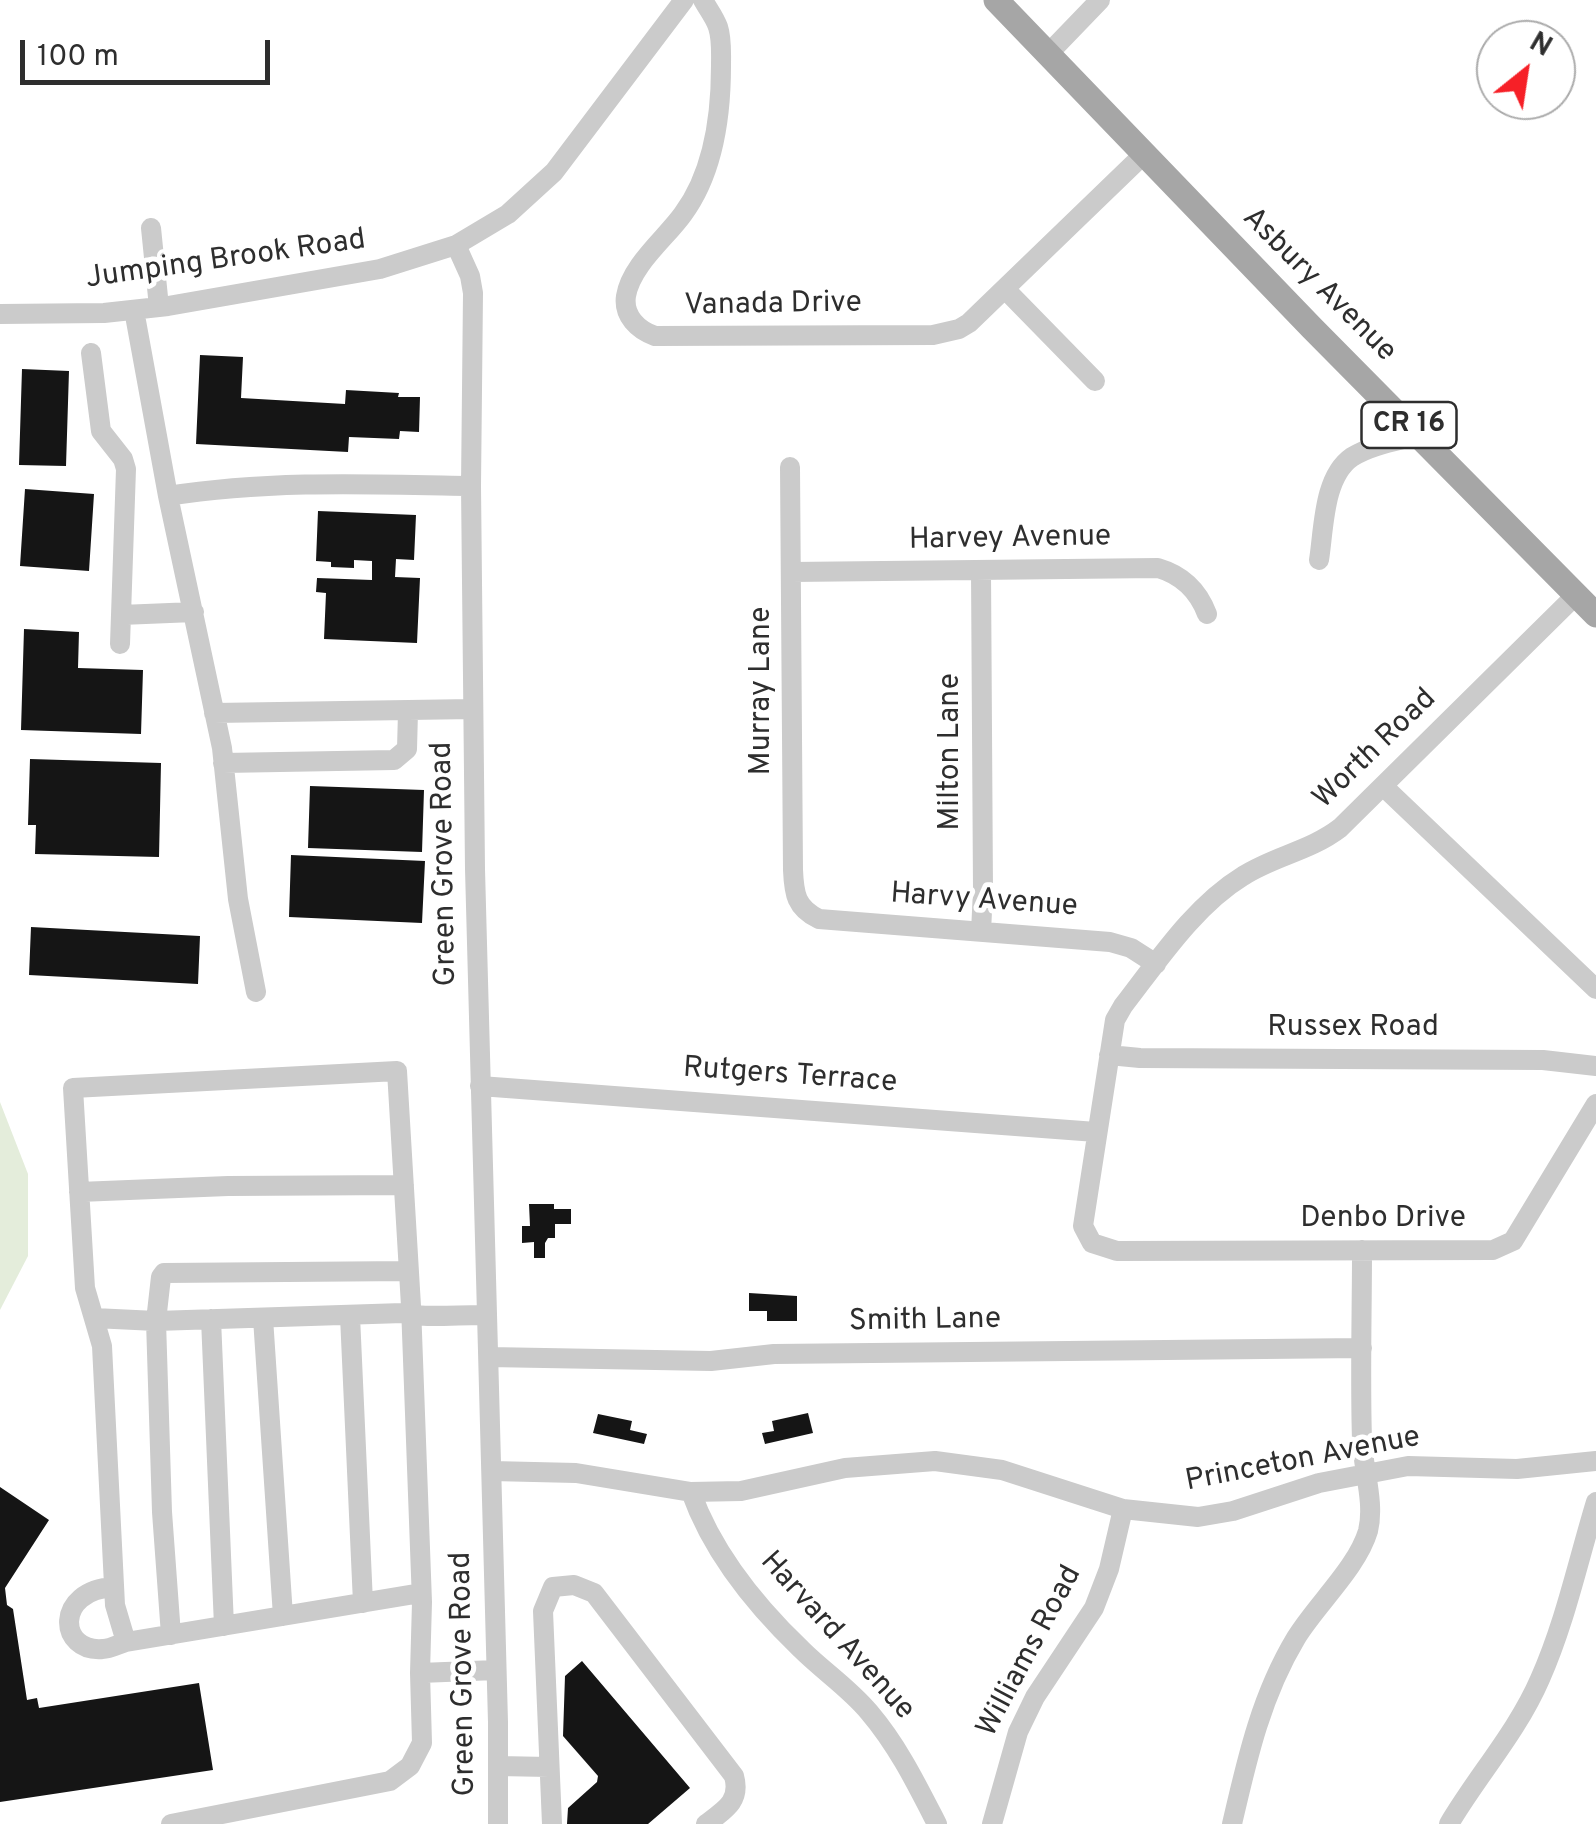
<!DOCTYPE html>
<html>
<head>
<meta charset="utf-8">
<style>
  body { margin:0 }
  #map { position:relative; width:1596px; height:1824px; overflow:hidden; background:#fff; font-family:Overpass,sans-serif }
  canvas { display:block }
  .north { position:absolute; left:1476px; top:20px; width:100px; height:100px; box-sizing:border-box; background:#fff; border:2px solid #ababab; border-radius:50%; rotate:30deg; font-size:28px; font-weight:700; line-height:40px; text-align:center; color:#2e2e2e }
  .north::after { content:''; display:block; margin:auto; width:35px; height:45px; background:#f62027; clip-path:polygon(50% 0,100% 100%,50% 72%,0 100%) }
  .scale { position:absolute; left:20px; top:40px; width:250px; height:45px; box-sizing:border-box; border:5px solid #2e2e2e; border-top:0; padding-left:12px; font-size:30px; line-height:35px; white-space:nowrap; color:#2e2e2e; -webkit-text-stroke:8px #fff; paint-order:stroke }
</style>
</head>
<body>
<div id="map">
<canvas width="1596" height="1824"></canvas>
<div class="north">N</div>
<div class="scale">100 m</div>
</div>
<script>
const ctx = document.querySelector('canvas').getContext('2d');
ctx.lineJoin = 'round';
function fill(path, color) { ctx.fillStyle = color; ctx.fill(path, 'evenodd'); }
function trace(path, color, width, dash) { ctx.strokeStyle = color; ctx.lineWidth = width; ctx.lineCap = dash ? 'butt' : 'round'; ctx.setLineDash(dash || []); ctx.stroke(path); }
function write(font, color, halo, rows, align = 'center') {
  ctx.font = font + ' Overpass,sans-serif'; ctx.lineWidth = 10; ctx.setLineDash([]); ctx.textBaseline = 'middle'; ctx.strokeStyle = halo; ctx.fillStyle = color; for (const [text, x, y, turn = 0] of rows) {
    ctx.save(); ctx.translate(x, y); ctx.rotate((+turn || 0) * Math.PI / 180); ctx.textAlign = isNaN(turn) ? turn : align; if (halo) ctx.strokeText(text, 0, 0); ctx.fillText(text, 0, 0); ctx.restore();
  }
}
const green = new Path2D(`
  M0,1102L28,1174V1256L0,1310Z`);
const building = new Path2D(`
  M200,355L243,357L241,398L345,404L346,390L399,393L398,397H420L419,432L400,431L399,439L349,437L348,452L196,444Z
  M22,369L69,371L66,466L19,465Z
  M25,489L94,494L89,571L20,566Z
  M318,511L416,515L414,560L396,559L395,577L420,578L417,643L324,639L326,593L316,592L317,578L372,580V561L354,560V568L331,567V562L316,561Z
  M24,629L79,632L78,668L143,670L141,734L21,730Z
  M30,759L161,763L159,857L35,854L36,825H28Z
  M310,786L424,790L422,852L308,848Z
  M291,855L425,861L422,923L289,917Z
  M31,927L200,936L198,984L29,975Z
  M529,1204H554V1209H571V1224H555V1238H548L545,1243V1258H534V1242L522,1243V1226H530Z
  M749,1293L797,1296V1321H767V1311H749Z
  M808,1413L813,1433L765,1444L762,1433L774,1431L772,1421Z
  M598,1414L632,1421L630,1430L647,1434L644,1444L593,1433Z
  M0,1487L49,1520L5,1588L7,1605L13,1609L27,1700L37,1698L39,1708L199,1683L213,1770L0,1802Z
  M582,1661L690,1788L648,1824H567L568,1808L597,1782L598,1776L563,1736L565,1676Z`);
const minor = new Path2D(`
  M703,0C708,9 715,18 718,27C722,39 721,54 721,66C721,116 714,172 683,214C666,238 631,265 626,296C623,316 638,330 655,336L933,335L959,329L969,323L1143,155
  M1048,54L1100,0
  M151,228L159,307
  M456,245L470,276L473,293L471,486L475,869L498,1722V1824
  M1005,289L1095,381
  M134,310L168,496L222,748L238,899L256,992
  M0,314L104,313L168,306L380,269L456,245L508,214L554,172L684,0
  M91,353L101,431L123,459L126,469L120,644
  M790,467L793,870C794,894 796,908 819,919L1110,942L1131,948L1156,964
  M168,496C269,480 369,484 471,486
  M1319,560C1324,529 1323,477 1352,457C1371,445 1397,441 1419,435
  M792,572L1158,568C1182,575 1198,590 1207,614
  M1576,595L1340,828C1310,851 1274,856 1243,876C1194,906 1158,961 1123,1006L1115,1020L1083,1226L1092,1243L1117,1251L1493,1250L1513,1241L1596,1104
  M121,615L194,612
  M214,713L473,709
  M223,763L394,760L407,749L408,712
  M1384,787L1596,989
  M981,932L983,890L981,571
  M1109,1055L1140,1058L1543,1060L1596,1066
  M480,1086L1096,1132
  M79,1192L228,1186L404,1185
  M350,1316L363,1603
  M94,1318L156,1321L403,1313C422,1319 464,1314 487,1315
  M263,1318L283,1616
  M211,1319L224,1626
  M489,1357L711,1361L774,1354L1362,1348
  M492,1471L576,1473L691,1492L741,1491L845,1468L935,1461L1002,1470L1123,1509L1198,1517L1233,1511L1319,1483L1408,1466L1517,1469L1596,1461
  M691,1492C712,1551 755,1605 801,1649C823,1671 849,1688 869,1712C898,1746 917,1785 937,1824
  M114,1587C54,1590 58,1653 103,1649C110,1649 119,1644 126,1642
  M171,1635L162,1512L156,1321L161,1277L164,1273L409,1271
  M420,1673L496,1670
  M498,1766L549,1767
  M171,1824L390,1781L410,1766L422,1743L420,1673L422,1602L411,1306L397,1071L73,1088L85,1288L102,1346L115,1605L126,1642L421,1593
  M552,1824L543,1611L553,1587L574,1585L594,1593L734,1776C741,1801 725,1810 706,1824
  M992,1824L1018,1732L1035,1697L1094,1608L1109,1569L1123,1509
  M1232,1824C1247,1759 1261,1696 1296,1638C1316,1605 1357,1568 1368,1531C1375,1503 1363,1469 1362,1440C1360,1377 1362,1313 1362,1250
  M1449,1824C1478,1775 1517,1732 1540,1679C1565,1623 1578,1561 1596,1502`);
const major = new Path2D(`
  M996,0L1312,328L1596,615`);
const shields = [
  [1409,425,95]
];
const shieldNames = [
  ["CR 16",1409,425]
];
const streetNames = [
  ["Jumping Brook Road",226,261,-8],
  ["Asbury Avenue",1318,286,45],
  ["Vanada Drive",773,306,-1],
  ["Harvey Avenue",1010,540,-1],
  ["Murray Lane",763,691,-90],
  ["Worth Road",1376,750,-44],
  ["Milton Lane",952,752,-90],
  ["Green Grove Road",446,864,-91],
  ["Harvy Avenue",984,902,4],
  ["Russex Road",1353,1029],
  ["Rutgers Terrace",790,1077,4],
  ["Denbo Drive",1383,1220],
  ["Smith Lane",925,1322,-1],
  ["Princeton Avenue",1303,1461,-11],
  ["Harvard Avenue",836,1637,48],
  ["Williams Road",1031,1652,-62],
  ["Green Grove Road",465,1674,-91]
];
fill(green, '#e4eddb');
fill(building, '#151515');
trace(minor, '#cbcbcb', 20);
trace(major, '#a6a6a6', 25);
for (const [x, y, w] of shields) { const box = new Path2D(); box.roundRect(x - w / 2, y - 23, w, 46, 8); ctx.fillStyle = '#fff'; ctx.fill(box); trace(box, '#2e2e2e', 2.5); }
write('bold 28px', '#2e2e2e', null, shieldNames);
write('30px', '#2e2e2e', '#fff', streetNames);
</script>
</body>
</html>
